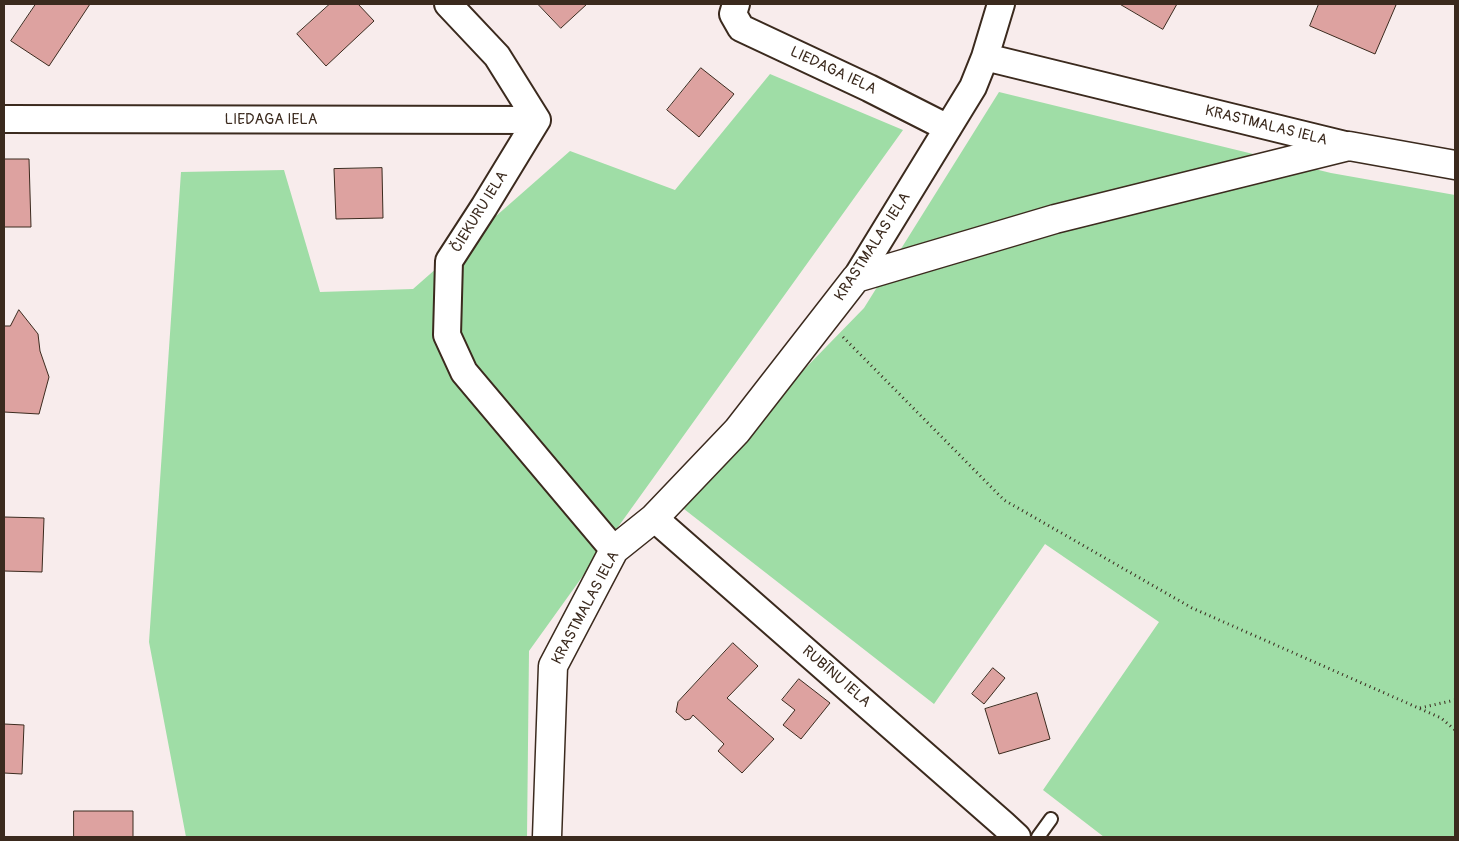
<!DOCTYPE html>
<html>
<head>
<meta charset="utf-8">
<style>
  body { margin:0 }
  #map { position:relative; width:1459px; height:841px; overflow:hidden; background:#f8ecec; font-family:Pangolin,sans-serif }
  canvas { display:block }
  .frame { position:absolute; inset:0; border:5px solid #3b2a1e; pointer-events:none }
</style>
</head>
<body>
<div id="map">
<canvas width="1459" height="841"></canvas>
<div class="frame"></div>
</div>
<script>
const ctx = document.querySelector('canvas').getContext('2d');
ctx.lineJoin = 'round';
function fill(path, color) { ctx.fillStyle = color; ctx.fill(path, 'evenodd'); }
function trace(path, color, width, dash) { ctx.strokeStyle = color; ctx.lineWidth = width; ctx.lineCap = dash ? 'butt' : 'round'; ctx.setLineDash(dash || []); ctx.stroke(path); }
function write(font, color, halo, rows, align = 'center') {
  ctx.font = font + ' Pangolin,sans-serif'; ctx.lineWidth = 4.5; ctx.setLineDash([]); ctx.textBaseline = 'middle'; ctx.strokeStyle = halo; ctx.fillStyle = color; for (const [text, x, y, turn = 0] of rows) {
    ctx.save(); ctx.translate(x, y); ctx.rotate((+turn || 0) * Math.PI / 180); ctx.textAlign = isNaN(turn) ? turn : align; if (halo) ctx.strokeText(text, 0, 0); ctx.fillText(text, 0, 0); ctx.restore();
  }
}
const green = new Path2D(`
  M770,74L903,130L529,651L527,837H186L149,642L181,172L284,170L320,292L413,289L570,151L675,190Z
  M999,92L1331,173L1455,195V837H1104L1043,790L1159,622L1045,544L934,704L675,502L864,308Z`);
const building = new Path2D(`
  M36,4H90L49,66L11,41Z
  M330,4H358L374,21L326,66L297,34Z
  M538,4H587L561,28Z
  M1120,4H1177L1163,29Z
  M1319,4H1393L1396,5L1375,54L1310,26Z
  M701,68L734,94L699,137L667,110Z
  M4,159H29L31,227H4Z
  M382,168L383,218L336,219L334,169Z
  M19,310L38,334L40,351L49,377L39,414L4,412V326H10Z
  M4,517L44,518L42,572L4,571Z
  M733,643L758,666L727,698L774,739L742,773L718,751L724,744L693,715L690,719L685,720L676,712L678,702Z
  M993,668L1005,678L984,704L972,694Z
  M799,679L830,703L801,739L783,725L795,710L782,700Z
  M1037,693L1050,739L999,754L985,709Z
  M4,724L24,725L22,774L4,773Z
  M74,811H133V837H74Z`);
const path = new Path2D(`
  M843,337L1004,500L1192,608L1441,718L1455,730
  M1420,708L1455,700`);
const service = new Path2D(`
  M1038,837L1051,819`);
const minor = new Path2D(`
  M448,4L497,56L537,120
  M736,4L733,14L741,28L869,88L948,128
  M985,57L1001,4
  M4,119L537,120
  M537,120L484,207L449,261L447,335L464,372L614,550
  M856,278L973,87L985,57L1349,146
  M654,518L1003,824L1017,837`);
const tertiary = new Path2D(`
  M547,837L553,666L614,550L654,518L737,431L856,278L1055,219L1349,146L1455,165`);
const streetNames = [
  ["LIEDAGA IELA",833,71,25],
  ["LIEDAGA IELA",271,120],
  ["KRASTMALAS IELA",1266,126,14],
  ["ČIEKURU IELA",480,212,-58],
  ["KRASTMALAS IELA",873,247,-57],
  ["KRASTMALAS IELA",586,608,-62],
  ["RUBĪNU IELA",836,677,41]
];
fill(green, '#9fdda6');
fill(building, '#dda2a0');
trace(building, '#3b2a1e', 1);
trace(service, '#3b2a1e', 16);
trace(minor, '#3b2a1e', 30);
trace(tertiary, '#3b2a1e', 31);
trace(path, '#3b2a1e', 3, [1, 4]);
trace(service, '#fff', 12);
trace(minor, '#fff', 26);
trace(tertiary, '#fff', 28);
write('15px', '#3b2a1e', '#fff', streetNames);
</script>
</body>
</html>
